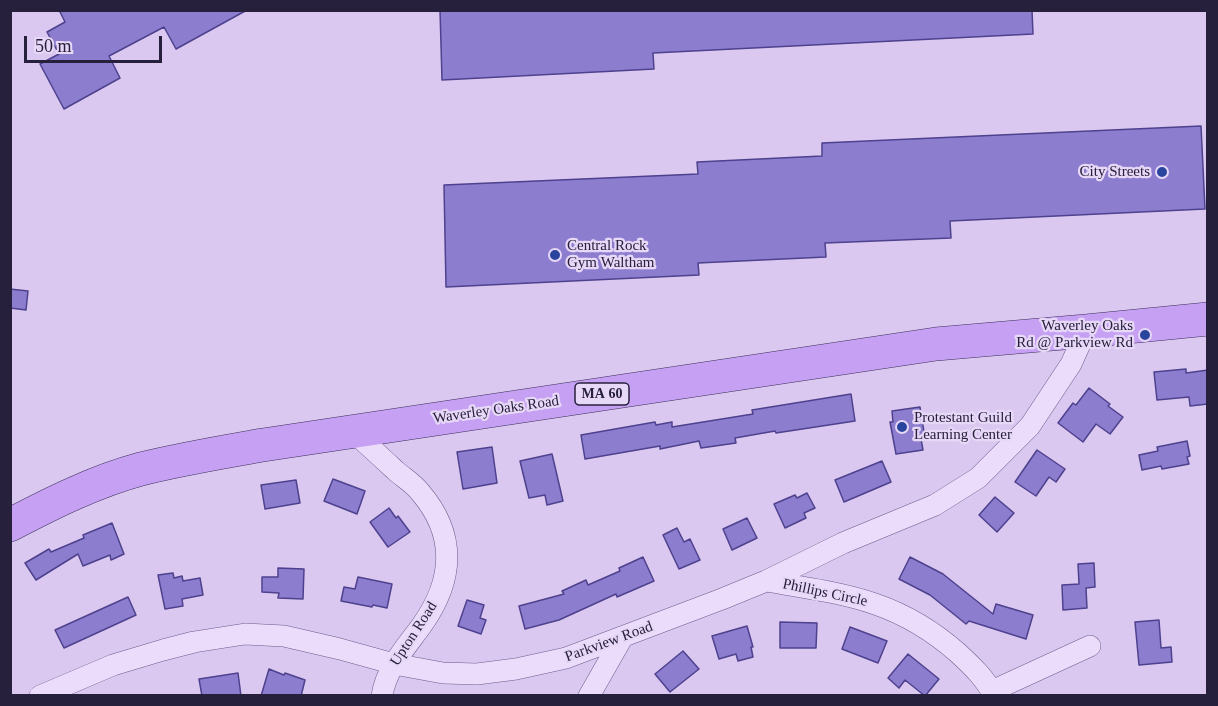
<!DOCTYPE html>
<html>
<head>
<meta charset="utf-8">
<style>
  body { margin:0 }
  #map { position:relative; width:1218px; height:706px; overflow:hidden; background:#dbc8f0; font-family:Georgia,serif }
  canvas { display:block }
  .frame { position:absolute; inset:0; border:12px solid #27203d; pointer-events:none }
  .scale { position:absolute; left:24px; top:36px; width:138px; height:27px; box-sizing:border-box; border:3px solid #27203d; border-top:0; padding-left:8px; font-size:18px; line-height:21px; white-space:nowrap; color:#27203d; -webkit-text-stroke:4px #e7d8f7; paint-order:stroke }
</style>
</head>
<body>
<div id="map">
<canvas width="1218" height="706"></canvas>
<div class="frame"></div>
<div class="scale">50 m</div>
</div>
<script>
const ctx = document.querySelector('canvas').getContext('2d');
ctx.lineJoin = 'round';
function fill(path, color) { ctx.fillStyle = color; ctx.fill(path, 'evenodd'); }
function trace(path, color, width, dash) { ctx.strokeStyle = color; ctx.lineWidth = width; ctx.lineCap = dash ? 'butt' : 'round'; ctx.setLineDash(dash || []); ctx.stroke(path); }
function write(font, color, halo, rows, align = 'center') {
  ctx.font = font + ' Georgia,serif'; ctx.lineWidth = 4.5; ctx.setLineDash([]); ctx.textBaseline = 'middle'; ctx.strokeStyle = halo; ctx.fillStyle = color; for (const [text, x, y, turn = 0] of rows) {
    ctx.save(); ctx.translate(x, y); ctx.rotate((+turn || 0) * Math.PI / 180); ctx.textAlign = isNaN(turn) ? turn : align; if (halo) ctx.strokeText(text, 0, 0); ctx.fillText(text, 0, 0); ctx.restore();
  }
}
const building = new Path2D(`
  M59,10H247L176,49L164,27L109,56L120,78L64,109L40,64L59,54L47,32L65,22Z
  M440,10H1032L1033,34L653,53L654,69L442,80Z
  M1201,126L1205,209L950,221L951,238L825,243L826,257L698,263L699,275L446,287L444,185L698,174L697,162L822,156V143Z
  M10,289L28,291L26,310L10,308Z
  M1186,369V373L1208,370V404L1190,406L1189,397L1157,400L1154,372Z
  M1089,388L1110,404L1108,406L1123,417L1110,434L1096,424L1083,442L1058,423L1073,403L1076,405Z
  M851,394L855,421L776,433L775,431L735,438L736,443L701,448L699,441L660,449V446L585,459L581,435L655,422L656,425L672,422V427L753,414L752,410Z
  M920,407L925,438L921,439L923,450L896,454L890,422H893L892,411Z
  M1187,441L1190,456L1187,457L1189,464L1162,469L1161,466L1142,470L1139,455L1158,451L1157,447Z
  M492,447L497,483L463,489L457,452Z
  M1037,450L1065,469L1056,482L1049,477L1036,496L1015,482Z
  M552,454L563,501L547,505L545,495L529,498L520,461Z
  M882,461L891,482L844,502L835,480Z
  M333,479L365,491L357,514L324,501Z
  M296,480L300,503L265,509L261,485Z
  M807,493L815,508L804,513L806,518L785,528L774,504L795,495L797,498Z
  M995,497L1014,513L997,532L979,515Z
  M389,508L396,518L398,516L410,532L388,547L370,522Z
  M747,518L757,538L732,550L723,529Z
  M112,523L124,554L111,560L110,555L83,566L78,554L36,580L25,563L49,549L51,552L84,538L83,535Z
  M677,528L684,542L690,539L700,560L679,569L663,535Z
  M643,557L654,581L617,597L616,594L559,620L525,629L519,606L564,594L562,591L586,580L588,585L620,571L619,568Z
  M910,557L943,574L993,614L996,604L1033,615L1026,639L969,621L966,624L930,595L899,579Z
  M1094,563L1095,587L1086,588L1087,608L1063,610L1062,585L1079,584L1078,564Z
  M278,568L304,569L303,599L278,598L279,593L262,592V577H278Z
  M173,573L174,578L182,576L183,581L200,578L203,595L182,599L183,606L165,609L158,575Z
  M358,577L392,584L387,608L373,605L372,607L341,601L344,587L355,589Z
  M128,597L136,615L64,648L55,630Z
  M467,600L484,605L480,618L486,620L481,634L458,626Z
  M1159,620L1161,648L1171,647L1172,662L1139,665L1135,622Z
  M780,622L817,623L816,648H780Z
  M747,626L753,647H751L753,657L738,661L736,654L719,659L712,636Z
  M850,627L887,641L878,663L842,649Z
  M683,651L699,669L670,692L655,674Z
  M908,654L939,679L925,696L905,680L899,688L888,678Z
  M269,669L284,675L285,673L305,680L301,696H261Z
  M238,673L241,696H202L199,679Z`);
const minor = new Path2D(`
  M352,431C367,444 382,458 396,471C404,478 414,484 420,492C457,535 454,580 422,625C407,646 386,668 382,696
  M766,581C843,594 897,599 958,653C971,665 986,679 994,696
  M992,691L1090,646
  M40,696L113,665L163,650L194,642L245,634L284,636L340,649L394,664L443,673L477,674L516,669L566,658L722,599L766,581L843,543L935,505L978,478L1030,426L1071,364L1086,331
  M589,696L622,638`);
const primary = new Path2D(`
  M10,525C52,503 96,481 141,469C181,459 223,452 263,445L936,344L1086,331L1208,319`);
const markers = [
  [1162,172,6,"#2a459e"],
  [555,255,6,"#2a459e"],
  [1145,335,6,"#2a459e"],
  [902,427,6,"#2a459e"]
];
const shields = [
  [602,394,54]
];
const shieldNames = [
  ["MA 60",602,394]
];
const poiNames = [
  ["City Streets",1150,172],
  ["Central Rock",567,246,"left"],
  ["Gym Waltham",567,263,"left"],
  ["Waverley Oaks",1133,326],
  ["Rd @ Parkview Rd",1133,343],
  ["Protestant Guild",914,418,"left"],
  ["Learning Center",914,435,"left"]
];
const streetNames = [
  ["Waverley Oaks Road",496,410,-8],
  ["Phillips Circle",825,593,12],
  ["Upton Road",414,634,-57],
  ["Parkview Road",609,642,-20]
];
fill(building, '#8c7dcf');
trace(building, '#4e418d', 1.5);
trace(minor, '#6b5c8d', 22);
trace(primary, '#3a305b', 34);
trace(minor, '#eadcfa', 21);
trace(primary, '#c6a0f3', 33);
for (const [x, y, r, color] of markers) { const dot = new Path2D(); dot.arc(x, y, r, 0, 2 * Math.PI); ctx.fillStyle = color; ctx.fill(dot); trace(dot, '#e7d8f7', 2); }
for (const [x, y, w] of shields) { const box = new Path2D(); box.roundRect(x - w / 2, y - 11, w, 22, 4.5); ctx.fillStyle = '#e7d8f7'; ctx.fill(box); trace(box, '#27203d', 1.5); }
write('bold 14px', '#27203d', null, shieldNames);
write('15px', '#27203d', '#e7d8f7', poiNames, 'right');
write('15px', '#27203d', '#e7d8f7', streetNames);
</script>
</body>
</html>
